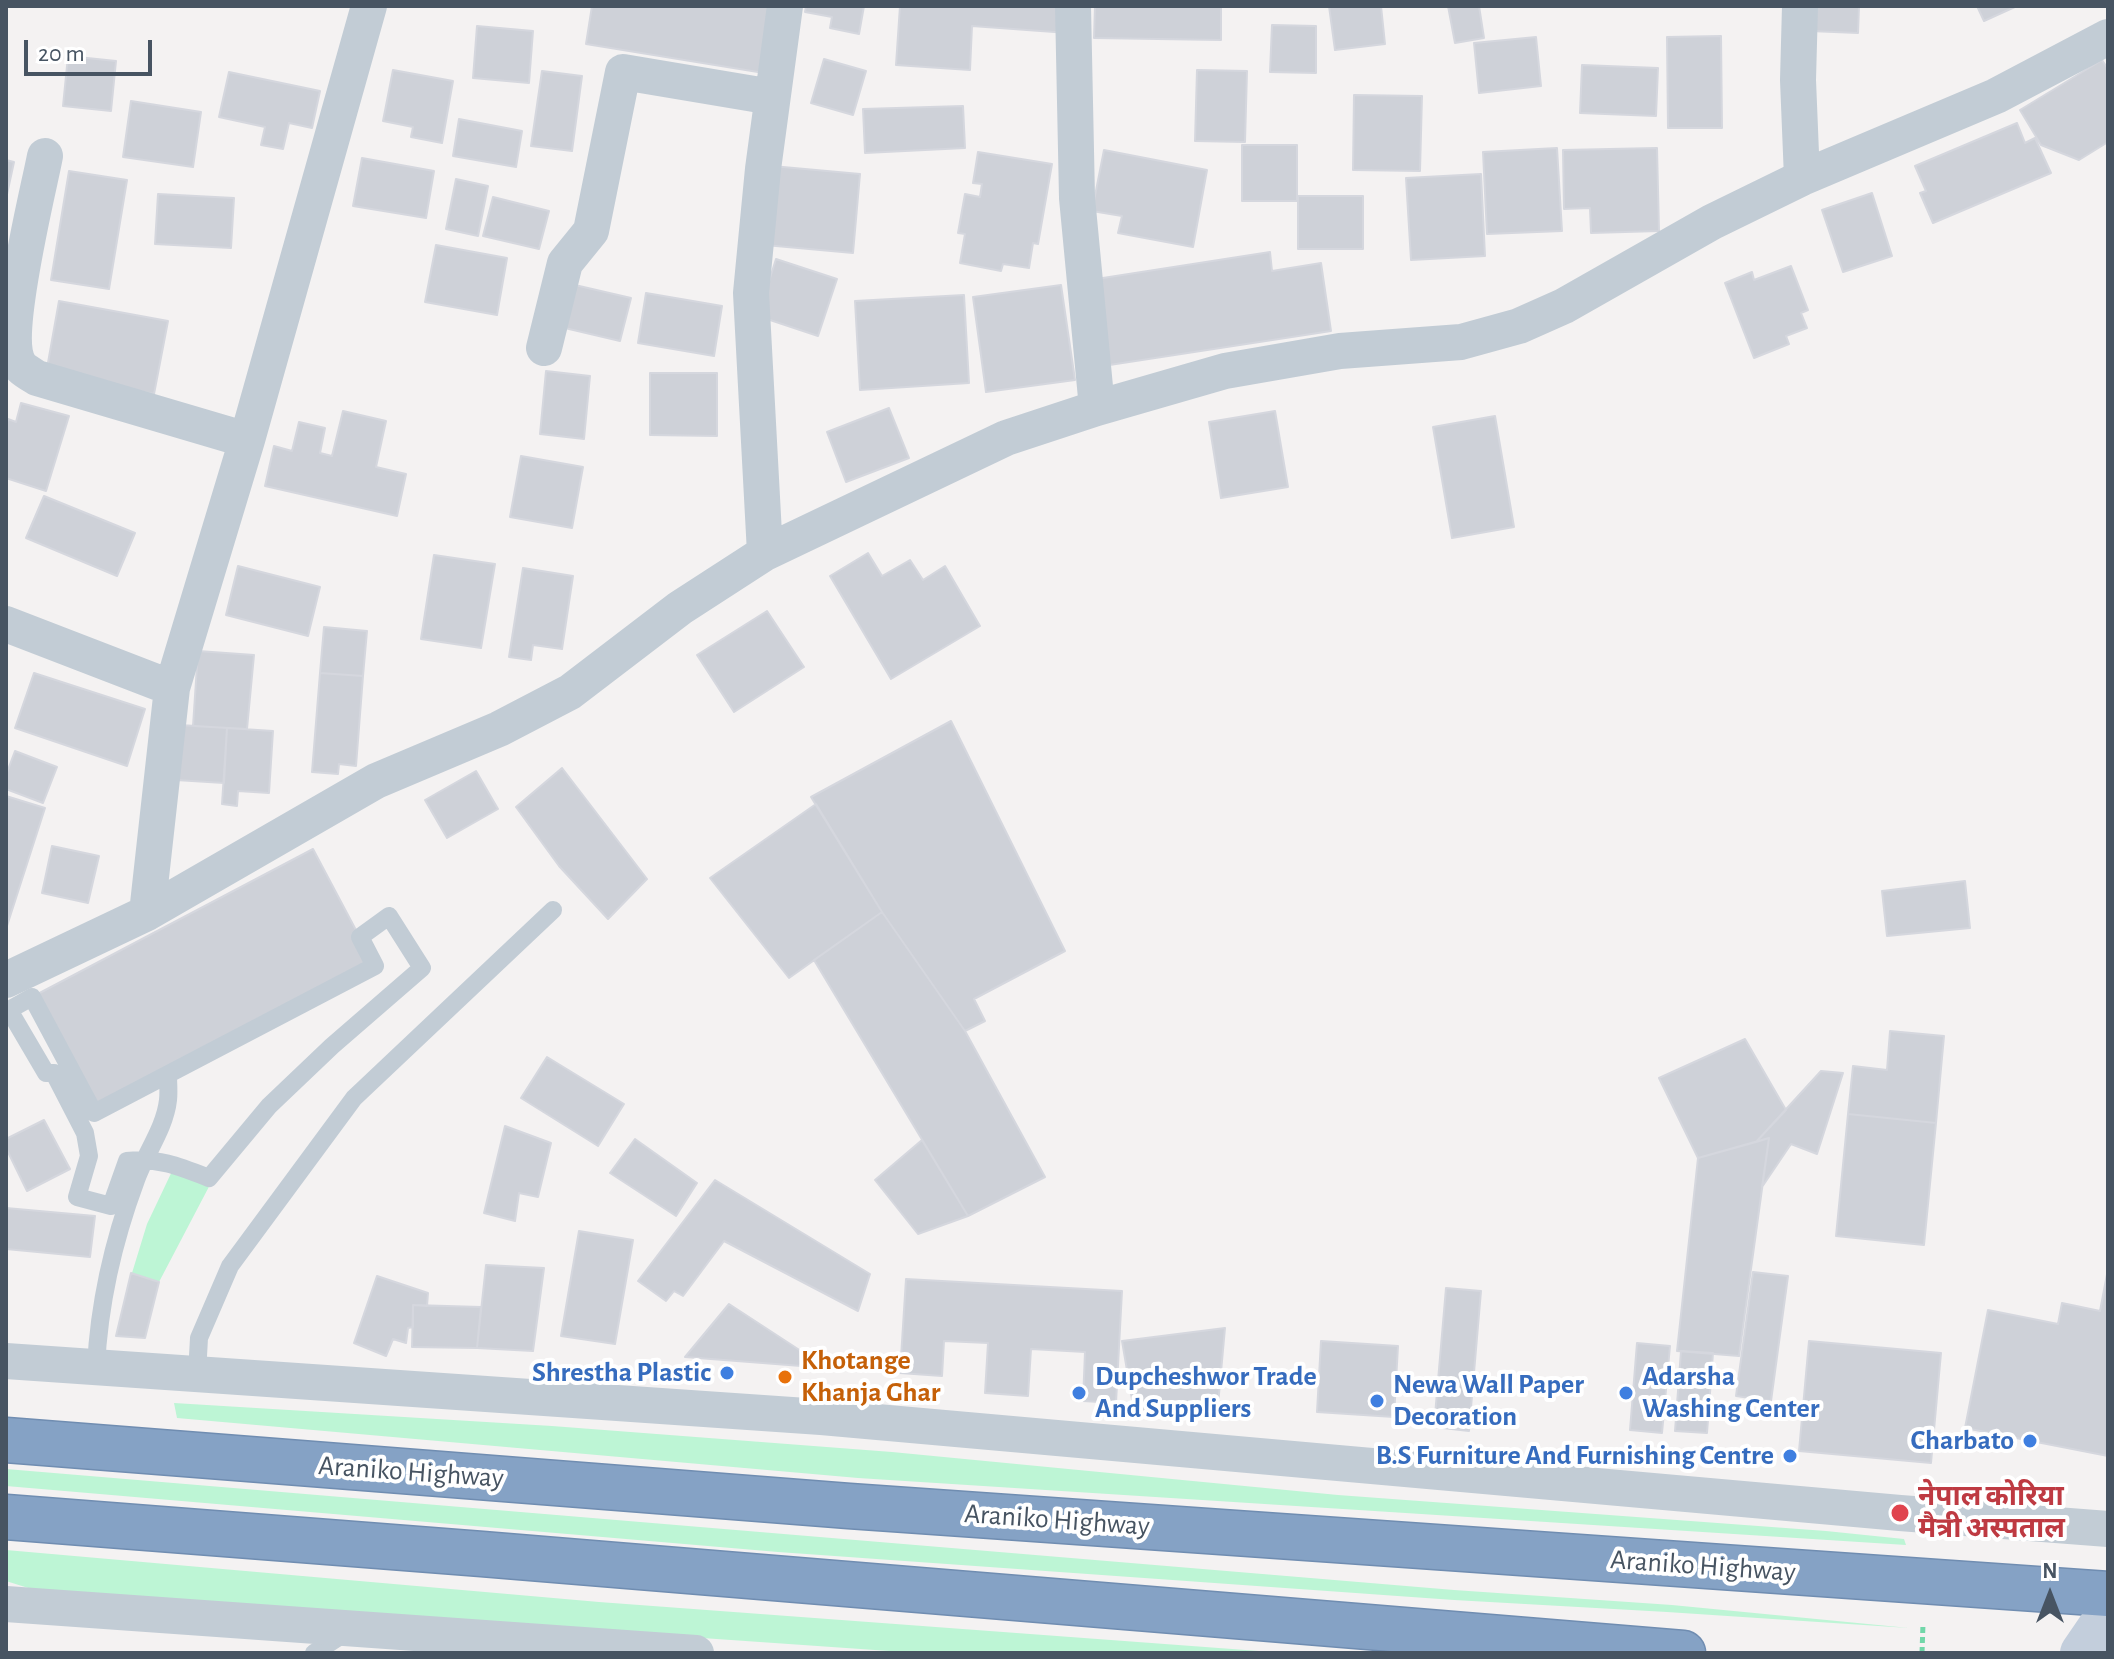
<!DOCTYPE html>
<html>
<head>
<meta charset="utf-8">
<style>
  body { margin:0 }
  #map { position:relative; width:2114px; height:1659px; overflow:hidden; background:#f4f2f2; font-family:"Alegreya Sans",sans-serif }
  canvas { display:block }
  .frame { position:absolute; inset:0; border:8px solid #475462; pointer-events:none }
  .north { position:absolute; left:2010px; top:1555px; width:80px; height:80px; -webkit-text-stroke:6px #fff; paint-order:stroke; rotate:0deg; font-size:22px; font-weight:700; line-height:32px; text-align:center; color:#475462 }
  .north::after { content:''; display:block; margin:auto; width:28px; height:36px; background:#475462; clip-path:polygon(50% 0,100% 100%,50% 72%,0 100%) }
  .scale { position:absolute; left:24px; top:40px; width:128px; height:36px; box-sizing:border-box; border:4px solid #475462; border-top:0; padding-left:10px; font-size:24px; line-height:28px; white-space:nowrap; color:#475462; -webkit-text-stroke:6px #fff; paint-order:stroke }
</style>
</head>
<body>
<div id="map">
<canvas width="2114" height="1659"></canvas>
<div class="frame"></div>
<div class="north">N</div>
<div class="scale">20 m</div>
</div>
<script>
const ctx = document.querySelector('canvas').getContext('2d');
ctx.lineJoin = 'round';
function fill(path, color) { ctx.fillStyle = color; ctx.fill(path, 'evenodd'); }
function trace(path, color, width, dash) { ctx.strokeStyle = color; ctx.lineWidth = width; ctx.lineCap = dash ? 'butt' : 'round'; ctx.setLineDash(dash || []); ctx.stroke(path); }
function write(font, color, halo, rows, align = 'center') {
  ctx.font = font + ' "Alegreya Sans","Noto Sans Devanagari",sans-serif'; ctx.lineWidth = 8; ctx.setLineDash([]); ctx.textBaseline = 'middle'; ctx.strokeStyle = halo; ctx.fillStyle = color; for (const [text, x, y, turn = 0] of rows) {
    ctx.save(); ctx.translate(x, y); ctx.rotate((+turn || 0) * Math.PI / 180); ctx.textAlign = isNaN(turn) ? turn : align; if (halo) ctx.strokeText(text, 0, 0); ctx.fillText(text, 0, 0); ctx.restore();
  }
}
const green = new Path2D(`
  M175,1165L213,1179L159,1282L132,1273L147,1224Z
  M174,1403L552,1426L892,1452L1338,1495L1826,1531L1904,1539L1906,1545L858,1478L177,1418Z
  M6,1469L1454,1590L1672,1605L1909,1628L1667,1612L1454,1600L778,1552L6,1486Z
  M6,1550L599,1602L1286,1653H918L41,1592L6,1581Z`);
const building = new Path2D(`
  M592,6H774L764,73L586,44Z
  M806,6H864L859,34L830,28L832,17L805,12Z
  M900,6H1069L1068,33L972,26L970,70L896,65Z
  M1095,6H1221V40L1094,38Z
  M1329,6H1381L1385,44L1335,50Z
  M1448,6H1479L1484,38L1455,43Z
  M1811,6H1859L1858,33L1810,31Z
  M1977,6H2017L1984,21Z
  M1272,25L1316,26V73L1270,72Z
  M477,26L533,31L529,83L473,78Z
  M1721,36L1722,128H1668L1667,37Z
  M1536,37L1541,86L1479,93L1474,43Z
  M68,56L116,61L111,111L63,106Z
  M824,59L866,71L853,115L811,103Z
  M2102,60L2108,69V142L2079,160L2041,145L2020,110Z
  M1582,65L1658,68L1656,116L1580,113Z
  M393,70L453,81L442,143L411,137L413,127L383,121Z
  M1197,70L1247,71L1245,142L1195,141Z
  M542,71L582,76L572,151L531,146Z
  M229,72L320,91L312,128L289,123L283,149L261,145L265,127L219,117Z
  M1354,95L1422,96L1420,171L1353,170Z
  M131,101L201,112L193,167L123,157Z
  M963,106L965,148L865,153L863,109Z
  M459,119L522,131L516,167L453,156Z
  M2017,123L2025,143L2035,138L2051,173L1933,223L1920,193L1926,191L1915,166Z
  M1242,145H1297V201H1242Z
  M1557,148L1562,231L1487,234L1483,152Z
  M1657,148L1659,231L1591,233L1590,208L1564,209L1563,150Z
  M1104,150L1207,170L1193,247L1118,233L1122,216L1092,211Z
  M978,152L1052,164L1038,244L1033,243L1029,268L1003,264L1001,271L960,263L965,234L958,233L965,194L980,197L982,184L973,183Z
  M362,158L434,171L426,218L353,206Z
  M6,160L14,162L6,199Z
  M772,166L860,174L853,253L765,245Z
  M69,171L127,180L109,289L51,280Z
  M1481,174L1485,256L1411,260L1406,178Z
  M456,179L488,186L478,236L446,229Z
  M1872,193L1892,256L1843,272L1822,210Z
  M158,194L234,198L231,248L155,244Z
  M1298,196H1363V249H1298Z
  M493,197L549,211L539,249L483,236Z
  M436,245L507,258L497,315L425,302Z
  M1270,252L1272,271L1321,263L1331,331L1103,366L1090,280Z
  M776,259L837,279L818,336L758,316Z
  M1791,266L1808,310L1801,313L1807,328L1786,336L1789,344L1754,358L1725,283L1752,272L1754,280Z
  M562,282L631,298L620,341L552,325Z
  M1061,285L1075,380L986,392L973,297Z
  M646,293L722,306L714,356L638,343Z
  M964,295L969,383L860,390L855,301Z
  M59,301L168,321L154,394L46,374Z
  M546,371L590,376L584,439L540,434Z
  M650,373H717V436L650,435Z
  M21,403L69,416L46,491L6,478V426L8,419L16,422Z
  M889,408L909,458L846,482L827,432Z
  M343,411L386,421L376,467L406,474L397,516L265,486L274,446L292,451L299,422L325,428L320,453L332,456Z
  M1275,411L1288,487L1221,498L1209,422Z
  M1495,416L1514,527L1452,538L1433,427Z
  M521,456L583,467L572,528L510,517Z
  M44,496L135,533L117,576L26,538Z
  M868,553L882,576L910,560L923,580L945,566L980,626L891,679L830,576Z
  M434,555L495,564L481,648L421,639Z
  M238,566L320,587L308,636L226,615Z
  M523,568L573,576L562,649L533,645L531,660L509,657Z
  M767,611L804,667L734,712L697,655Z
  M324,627L367,631L363,676L320,673Z
  M198,651L254,655L247,729L193,726Z
  M34,673L145,709L127,766L15,728Z
  M320,673L363,676L356,766L339,764L338,774L312,772Z
  M951,721L1065,951L974,999L985,1021L965,1031L882,912L811,797Z
  M180,725L227,728L224,783L176,780Z
  M227,728L273,731L269,793L238,791L237,806L222,804Z
  M15,751L57,767L43,803L6,789V775Z
  M562,768L647,879L608,919L559,866L516,807Z
  M476,771L498,809L447,838L425,800Z
  M6,796L45,808L6,929Z
  M816,804L882,912L789,978L710,878Z
  M52,846L99,856L88,903L42,893Z
  M313,849L375,966L94,1113L32,997Z
  M1965,881L1970,928L1887,936L1882,891Z
  M882,912L965,1031L1045,1177L968,1216L814,960Z
  M1890,1031L1944,1036L1936,1123L1848,1114L1853,1066L1887,1070Z
  M1745,1039L1786,1110L1756,1142L1698,1158L1659,1078Z
  M547,1057L624,1104L598,1146L521,1098Z
  M1821,1071L1843,1073L1817,1154L1791,1144L1762,1187L1769,1138L1756,1142Z
  M1848,1114L1936,1123L1924,1245L1836,1236Z
  M44,1120L70,1169L27,1191L6,1148V1139Z
  M505,1126L551,1143L538,1197L519,1193L515,1221L484,1213Z
  M1769,1138L1739,1356L1677,1351L1698,1158Z
  M635,1139L697,1183L676,1216L610,1173Z
  M922,1140L968,1216L918,1234L875,1180Z
  M715,1180L870,1274L858,1311L724,1241L683,1296L674,1291L666,1301L638,1281Z
  M6,1208L95,1216L90,1257L6,1249Z
  M579,1231L633,1240L615,1344L561,1336Z
  M486,1265L544,1268L533,1351L477,1348Z
  M2108,1269V1456L1965,1428L1988,1310L2058,1324L2062,1303L2100,1311Z
  M1753,1272L1788,1276L1771,1401L1736,1396Z
  M131,1273L159,1282L145,1338L116,1336Z
  M377,1276L428,1293L427,1306L413,1305V1327L408,1328L406,1343L393,1339L386,1356L354,1343Z
  M906,1279L1122,1291L1116,1403L1083,1401L1085,1352L1031,1349L1028,1396L985,1393L988,1343L944,1341L942,1376L900,1373Z
  M1446,1288L1481,1291L1469,1431L1434,1427Z
  M729,1304L827,1368L685,1357Z
  M413,1305L481,1307L477,1348L412,1347Z
  M1225,1328L1217,1416L1134,1411L1122,1341Z
  M1321,1341L1398,1346L1394,1417L1317,1412Z
  M1809,1341L1941,1353L1931,1463L1799,1451Z
  M1637,1343L1670,1346L1662,1433L1630,1430Z
  M1681,1351L1713,1353L1707,1433L1675,1431Z`);
const path = new Path2D(`
  M1922,1653L1923,1624`);
const lane = new Path2D(`
  M389,916L422,968L332,1046L269,1106L209,1178C181,1167 157,1157 127,1161L111,1206L77,1197L89,1156L85,1133L54,1073H46L9,1010L32,997L94,1113L375,966L360,937Z
  M96,1367C99,1304 114,1239 136,1180C145,1154 165,1128 168,1100C169,1092 168,1083 168,1075
  M197,1374L199,1338L230,1266L354,1098L553,910
  M314,1653L345,1633`);
const street = new Path2D(`
  M1073,6L1077,198L1097,408
  M1800,6L1798,80L1802,178
  M45,156C38,193 0,341 21,367C25,371 32,375 37,378L247,440
  M544,348L565,263L591,231L623,72L772,97
  M765,553L751,293L763,169L785,6
  M6,624L172,688
  M147,913L172,688L247,440L369,6
  M6,980L147,913L376,781L499,729L570,692L680,608L765,553L1006,438L1097,408L1225,371L1340,351L1461,342L1519,326L1564,306L1712,222L1802,178L1996,96L2108,37
  M6,1361L821,1417L1900,1513L2108,1529
  M6,1604L696,1653`);
const secondary = new Path2D(`
  M2082,1653L2108,1615`);
const highway = new Path2D(`
  M6,1440L849,1506L2108,1594
  M6,1517L482,1554L1683,1653`);
const markers = [
  [727,1373,8,"#3f7fe0"],
  [785,1377,8,"#e8710a"],
  [1079,1393,8,"#3f7fe0"],
  [1626,1393,8,"#3f7fe0"],
  [1377,1401,8,"#3f7fe0"],
  [2030,1441,8,"#3f7fe0"],
  [1790,1456,8,"#3f7fe0"],
  [1900,1513,10,"#e0444e"]
];
const foodNames = [
  ["Khotange",801,1361],
  ["Khanja Ghar",801,1393]
];
const shopNames = [
  ["Shrestha Plastic",711,1373],
  ["Dupcheshwor Trade",1095,1377,"left"],
  ["And Suppliers",1095,1409,"left"],
  ["Adarsha",1642,1377,"left"],
  ["Washing Center",1642,1409,"left"],
  ["Newa Wall Paper",1393,1385,"left"],
  ["Decoration",1393,1417,"left"],
  ["Charbato",2014,1441],
  ["B.S Furniture And Furnishing Centre",1774,1456]
];
const streetNames = [
  ["Araniko Highway",411,1472,4],
  ["Araniko Highway",1057,1520,4],
  ["Araniko Highway",1703,1566,4]
];
const healthNames = [
  ["नेपाल कोरिया",1918,1497],
  ["मैत्री अस्पताल",1918,1529]
];
fill(green, '#bdf5d5');
fill(building, '#ced1d8');
trace(building, '#d5d7de', 2);
trace(highway, '#708db1', 47);
trace(path, '#71d7a9', 5, [6, 4]);
trace(lane, '#c2ccd5', 18);
trace(street, '#c2ccd5', 36);
trace(secondary, '#c3cedc', 44);
trace(highway, '#85a2c5', 44);
for (const [x, y, r, color] of markers) { const dot = new Path2D(); dot.arc(x, y, r, 0, 2 * Math.PI); ctx.fillStyle = color; ctx.fill(dot); trace(dot, '#fff', 3); }
write('bold 28px', '#c56008', '#fff', foodNames, 'left');
write('bold 28px', '#366cbe', '#fff', shopNames, 'right');
write('28px', '#475462', '#fff', streetNames);
write('bold 28px', '#be3a42', '#fff', healthNames, 'left');
</script>
</body>
</html>
